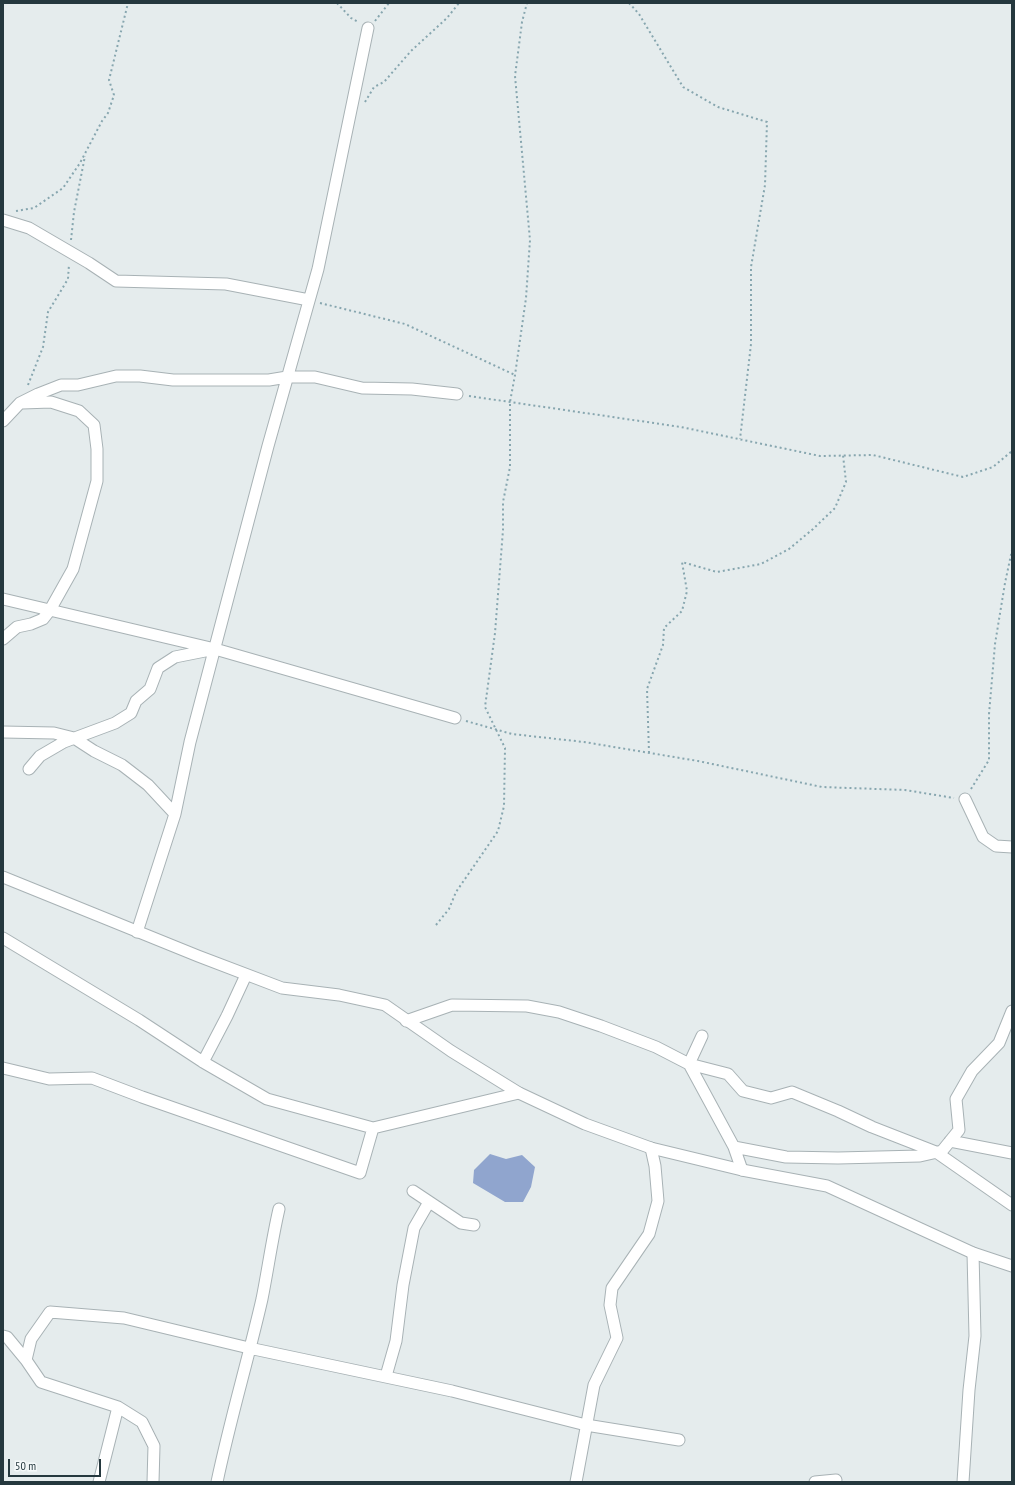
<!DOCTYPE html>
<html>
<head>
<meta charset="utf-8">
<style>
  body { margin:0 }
  #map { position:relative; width:1015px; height:1485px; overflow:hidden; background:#e5eced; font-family:"PT Sans Narrow",sans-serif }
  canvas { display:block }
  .frame { position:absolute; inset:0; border:4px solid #25383e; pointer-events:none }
  .scale { position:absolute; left:8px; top:1459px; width:93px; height:18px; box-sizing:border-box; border:2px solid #25383e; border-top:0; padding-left:5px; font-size:12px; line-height:14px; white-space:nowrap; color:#25383e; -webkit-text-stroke:3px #f5f9fa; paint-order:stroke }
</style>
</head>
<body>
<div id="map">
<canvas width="1015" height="1485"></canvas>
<div class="frame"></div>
<div class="scale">50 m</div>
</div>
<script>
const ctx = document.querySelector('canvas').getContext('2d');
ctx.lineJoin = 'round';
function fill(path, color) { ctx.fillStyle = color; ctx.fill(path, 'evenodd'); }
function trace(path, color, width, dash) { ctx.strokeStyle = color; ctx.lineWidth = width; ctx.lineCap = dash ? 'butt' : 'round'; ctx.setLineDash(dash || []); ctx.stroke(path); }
const water = new Path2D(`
  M490,1154L506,1159L522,1155L535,1167L531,1187L523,1202H505L473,1183L474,1170Z`);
const path = new Path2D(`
  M337,3L351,18L358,22
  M629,3L639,14L683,87L718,107L767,122L765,185L751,267V344L740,439
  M375,21L389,3
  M365,102L374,87L384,82L411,51L447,18L459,3
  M16,211L34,208L63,188L80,163L102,121L108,113L114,95L109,80L128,3
  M71,240L74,212L85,156
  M320,303L405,324L515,375
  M28,385L43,347L48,312L68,279L69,264
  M469,396L681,427L820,456L873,455L963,477L993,467L1012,451
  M466,721L512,734L584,742L698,761L822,787L905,790L954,798
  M649,753L647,689L663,645L664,628L682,611L687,591L682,562L717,572L761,564L789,549L813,529L835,508L846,482L843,455
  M971,789L989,760V714L995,644L1005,583L1012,550
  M436,925L449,909L456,892L498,831L504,806L505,748L485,707L495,633L503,530V502L510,467V402L515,375L526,298L530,240L515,76L522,22L527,3`);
const minor = new Path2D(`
  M3,220L29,228L89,263L116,281L226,284L309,300
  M3,421L20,403L38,394L61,385H78L116,376H140L173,380H269L287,377H315L362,388L412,389L457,394
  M3,599L215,649L455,718
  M3,639L17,627L31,624L43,619L50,610L73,569L97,481V449L94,425L79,411L51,402L22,403
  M3,732L54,733L74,738L94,751L122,765L148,785L175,814
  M29,769L40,756L64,742L115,723L131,713L136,701L150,689L158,668L175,657L210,650
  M965,799L983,837L996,846L1012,847
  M137,932L175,814L190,742L268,446L318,269L368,28
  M3,938L139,1020L203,1062L267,1099L373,1128L519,1093
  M406,1021L452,1005L527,1006L559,1012L601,1026L656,1047L689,1064L728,1074L743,1091L771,1098L792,1092L838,1111L872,1127L936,1152L1012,1205
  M702,1036L689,1064L734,1147L742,1170
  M203,1062L227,1016L246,975
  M3,1068L49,1079L92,1078L142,1097L360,1173L373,1128
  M950,1141L1012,1153
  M734,1147L786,1157L838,1158L920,1156L942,1151L959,1130L956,1099L972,1071L999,1043L1012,1011
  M413,1191L461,1223L474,1225
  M3,1336L7,1337L26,1360L41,1382L118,1407L142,1422L154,1446L153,1482
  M26,1360L31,1339L50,1312L124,1318L249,1348L452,1391L586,1425L679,1440
  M386,1376L396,1341L403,1285L414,1228L429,1202
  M99,1482L118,1407
  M217,1482C230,1420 248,1360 262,1299C268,1269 272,1239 279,1209
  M576,1482L594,1385L617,1338L610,1305L612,1288L649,1234L658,1201L655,1166L651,1148
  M815,1482L836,1480
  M963,1482L969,1390L975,1336L973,1253`);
const tertiary = new Path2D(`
  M3,877L198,956L282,988L339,995L385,1005L451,1051L519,1093L585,1124L651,1148L742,1170L827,1186L973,1253L1012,1266`);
fill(water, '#90a5ce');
trace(minor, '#a8b2b5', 13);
trace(tertiary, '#a8b2b5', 13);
trace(path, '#87a6af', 2, [2, 3]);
trace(minor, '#fff', 11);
trace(tertiary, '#fff', 11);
</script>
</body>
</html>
